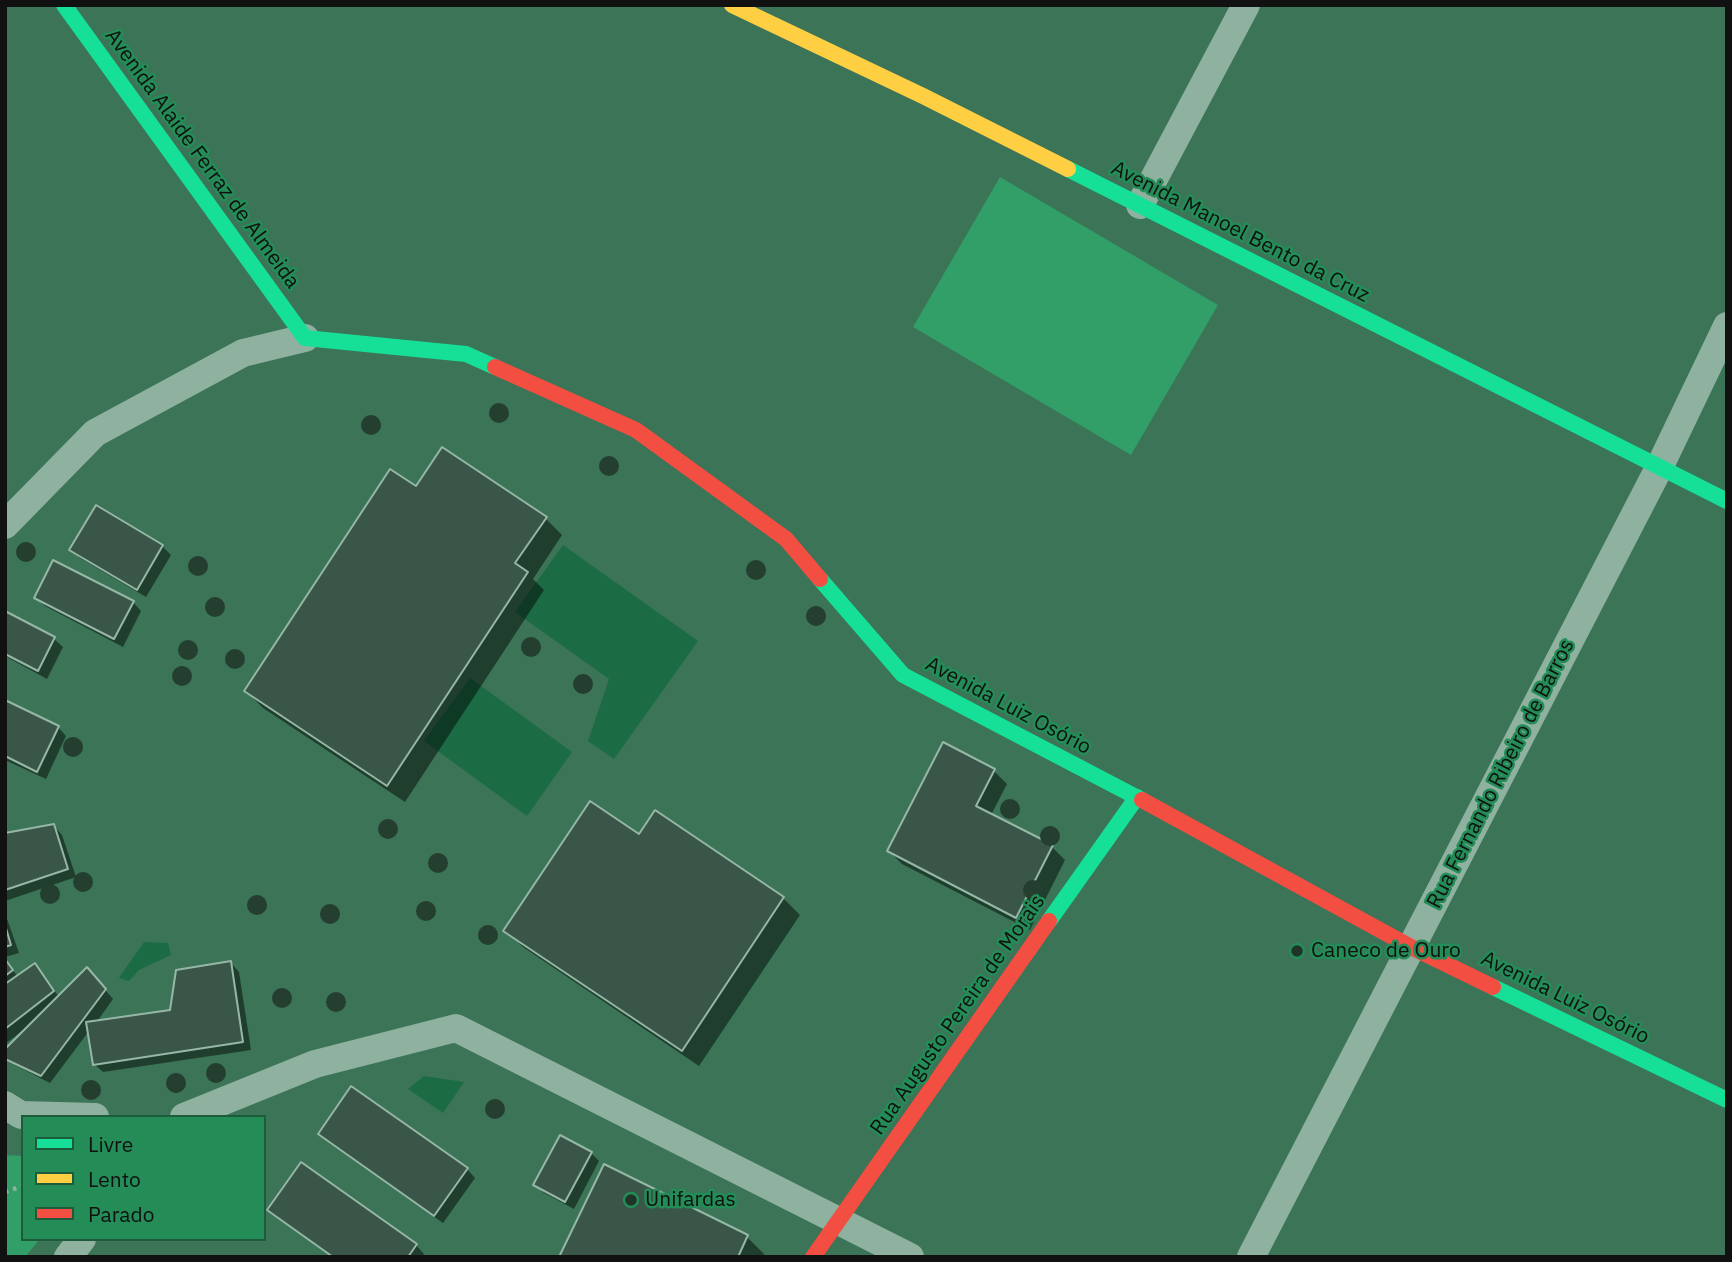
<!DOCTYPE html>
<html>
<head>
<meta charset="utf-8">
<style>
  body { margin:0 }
  #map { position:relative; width:1732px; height:1262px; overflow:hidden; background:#3b7457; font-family:"IBM Plex Sans",sans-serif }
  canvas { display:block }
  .frame { position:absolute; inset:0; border:7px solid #111; pointer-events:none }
  .legend { position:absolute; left:21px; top:1115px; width:245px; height:126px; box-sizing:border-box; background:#238c57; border:2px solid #1c5b3b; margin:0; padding:9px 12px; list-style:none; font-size:21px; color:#111 }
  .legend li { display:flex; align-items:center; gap:14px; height:35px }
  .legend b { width:35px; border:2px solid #1c5b3b }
</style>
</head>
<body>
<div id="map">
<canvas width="1732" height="1262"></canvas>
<div class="frame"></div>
<ul class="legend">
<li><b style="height:9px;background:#16e098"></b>Livre</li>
<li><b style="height:9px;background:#ffcf43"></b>Lento</li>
<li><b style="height:9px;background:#f24e42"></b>Parado</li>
</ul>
</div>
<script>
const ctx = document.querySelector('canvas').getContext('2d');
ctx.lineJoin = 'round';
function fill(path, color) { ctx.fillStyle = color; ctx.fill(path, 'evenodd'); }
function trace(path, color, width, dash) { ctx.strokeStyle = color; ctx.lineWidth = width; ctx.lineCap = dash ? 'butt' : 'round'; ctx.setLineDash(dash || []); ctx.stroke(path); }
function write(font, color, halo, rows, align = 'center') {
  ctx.font = font + ' "IBM Plex Sans",sans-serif'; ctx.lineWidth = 5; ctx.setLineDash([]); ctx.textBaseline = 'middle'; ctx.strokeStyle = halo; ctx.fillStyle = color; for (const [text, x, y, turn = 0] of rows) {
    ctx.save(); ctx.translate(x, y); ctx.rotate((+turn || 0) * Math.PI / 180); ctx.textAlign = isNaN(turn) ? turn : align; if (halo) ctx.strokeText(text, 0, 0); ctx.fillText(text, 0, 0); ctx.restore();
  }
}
const green = new Path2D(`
  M1000,177L1218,305L1131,455L913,327Z
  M5,1155L23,1156V1239H40L25,1257H5Z`);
const water = new Path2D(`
  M563,545L698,641L614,759L588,741L609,679L515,612Z
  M470,678L572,752L527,816L424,741Z
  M144,942L168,943L171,955L139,970L129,981L119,978Z
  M424,1076L464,1082L443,1113L408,1089Z`);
const shadow = new Path2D(`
  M417,489L545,518L562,535L533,579L544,590L405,802L263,708L246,691Z
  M162,546L171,555L146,597L80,558L71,550Z
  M36,598L133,602L141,611L123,647L45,606Z
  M5,613L54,639L63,647L47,679L5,656Z
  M5,702L58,727L66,736L46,779L5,760Z
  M994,771L1007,784L991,815L1052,847L1065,860L1030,930L902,864L889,851Z
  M655,812L783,898L800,915L699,1066L523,947L506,930L639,836Z
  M54,826L62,835L76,877L5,901V835Z
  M5,913L19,953L5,957Z
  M5,960L18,977L35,965L59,997L95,978L113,999L96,1023L172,1011L231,963L239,972L251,1050L103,1072L94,1064L89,1031L50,1083L5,1060V1052L24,1033L22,1031L5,1044Z
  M320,1134L467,1169L475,1178L443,1223L328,1142Z
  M591,1153L599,1161L574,1209L544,1193L535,1184Z
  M269,1210L416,1245L424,1254L422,1257H332Z
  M747,1237L764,1254L763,1257H561Z`);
const building = new Path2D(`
  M442,447L547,517L515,563L528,572L387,786L244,691L390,469L416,486Z
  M96,505L163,545L137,590L69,550Z
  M53,560L134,601L114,639L34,598Z
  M5,611L55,637L38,671L5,654Z
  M5,700L59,726L37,772L5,756Z
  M943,742L995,769L976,806L1053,845L1016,918L887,851Z
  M590,801L639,834L655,810L784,897L682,1051L503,931Z
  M54,824L68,869L5,890V833Z
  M5,925L11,945L5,947Z
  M5,959L13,970L5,976Z
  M231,961L243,1042L93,1065L86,1022L170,1010L176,970Z
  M35,963L54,991L5,1029V984Z
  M87,967L106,989L41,1076L5,1059V1049Z
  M351,1086L468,1168L434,1216L318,1134Z
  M560,1135L592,1152L565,1202L533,1185Z
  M301,1162L417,1244L408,1257H333L267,1210Z
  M604,1164L748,1235L738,1257H559Z`);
const path = new Path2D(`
  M5,1192L23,1186`);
const street = new Path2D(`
  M1140,205L1246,5
  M5,525L95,433L243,353L305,338
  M5,1105L21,1115L95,1117
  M184,1117L315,1064L456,1028L910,1257
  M68,1257L82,1239
  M1251,1257L1659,468L1727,326`);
const fast = new Path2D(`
  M64,5L305,338L466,354L495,367
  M1068,169L1727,501
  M820,579L903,675L1142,800
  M1049,921L1137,797
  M1493,987L1727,1100`);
const slow = new Path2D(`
  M732,5L923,96L1068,169`);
const jam = new Path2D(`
  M495,367L636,430L786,539L820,579
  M1142,800L1411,947L1493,987
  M813,1257L1049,921`);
const trees = [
  [499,413],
  [371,425],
  [609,466],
  [26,552],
  [198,566],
  [756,570],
  [215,607],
  [816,616],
  [531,647],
  [188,650],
  [235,659],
  [182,676],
  [583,684],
  [73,747],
  [1010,809],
  [388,829],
  [1050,836],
  [438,863],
  [83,882],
  [1033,890],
  [50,894],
  [257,905],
  [426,911],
  [330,914],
  [488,935],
  [282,998],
  [336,1002],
  [216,1073],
  [176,1083],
  [91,1090],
  [495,1109]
];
const markers = [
  [1297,951,7,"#20342a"],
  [631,1200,7,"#20342a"]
];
const streetNames = [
  ["Avenida Alaide Ferraz de Almeida",202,159,54],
  ["Avenida Manoel Bento da Cruz",1240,232,27],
  ["Avenida Luiz Osório",1008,706,28],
  ["Rua Fernando Ribeiro de Barros",1501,774,-63],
  ["Avenida Luiz Osório",1565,998,26],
  ["Rua Augusto Pereira de Morais",958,1015,-55]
];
const poiNames = [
  ["Caneco de Ouro",1311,951],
  ["Unifardas",645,1200]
];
fill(green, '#319f67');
fill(water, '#1b6c45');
fill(shadow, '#0007');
fill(building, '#3a5648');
trace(building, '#96b7a6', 2);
trace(path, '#8fb1a0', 4.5, [3.5, 5]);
trace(street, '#8fb1a0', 28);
trace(fast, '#16e098', 16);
trace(slow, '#ffcf43', 16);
trace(jam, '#f24e42', 16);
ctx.fillStyle = '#243e30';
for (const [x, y] of trees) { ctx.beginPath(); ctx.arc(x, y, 10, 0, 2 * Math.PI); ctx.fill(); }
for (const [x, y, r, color] of markers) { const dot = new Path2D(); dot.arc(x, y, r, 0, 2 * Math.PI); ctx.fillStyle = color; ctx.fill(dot); trace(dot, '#238c57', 2.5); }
write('21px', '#111', '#238c57', streetNames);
write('21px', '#111', '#238c57', poiNames, 'left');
</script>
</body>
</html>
